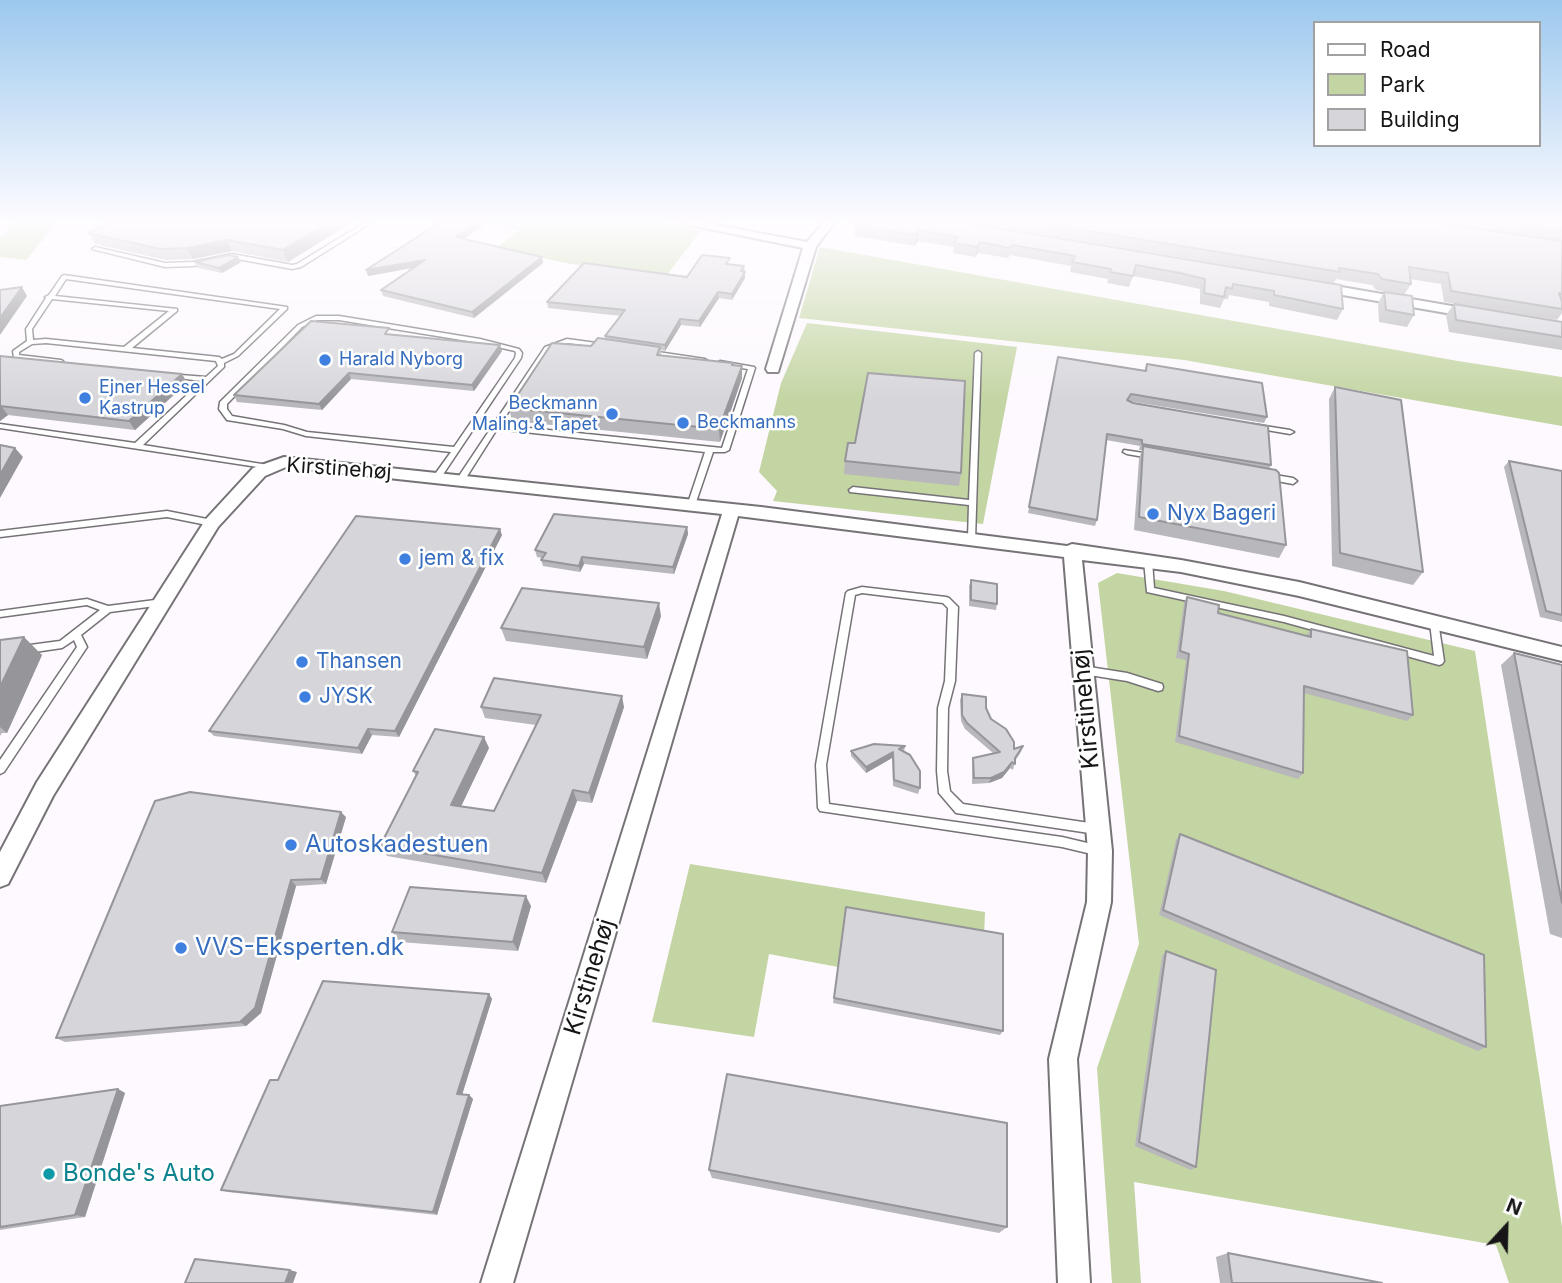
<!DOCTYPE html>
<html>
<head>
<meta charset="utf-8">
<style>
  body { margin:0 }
  #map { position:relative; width:1562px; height:1283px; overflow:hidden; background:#fdf9fe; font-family:Inter,sans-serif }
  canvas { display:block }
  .legend { position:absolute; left:1313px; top:21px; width:228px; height:126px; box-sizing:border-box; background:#fff; border:2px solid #a2a1a2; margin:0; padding:9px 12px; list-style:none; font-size:21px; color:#171517 }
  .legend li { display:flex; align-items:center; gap:14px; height:35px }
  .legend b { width:35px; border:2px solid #a2a1a2 }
  .north { position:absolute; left:1471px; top:1192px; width:70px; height:70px; -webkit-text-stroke:5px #fff; paint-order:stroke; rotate:22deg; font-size:19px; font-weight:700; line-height:28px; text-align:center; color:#171517 }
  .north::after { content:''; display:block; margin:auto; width:24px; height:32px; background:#171517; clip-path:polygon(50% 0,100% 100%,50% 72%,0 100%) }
</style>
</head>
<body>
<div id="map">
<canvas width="1562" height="1283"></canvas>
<ul class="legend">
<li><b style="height:9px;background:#fff"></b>Road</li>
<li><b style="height:19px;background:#c3d5a2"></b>Park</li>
<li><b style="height:19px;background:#d6d5da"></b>Building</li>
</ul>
<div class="north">N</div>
</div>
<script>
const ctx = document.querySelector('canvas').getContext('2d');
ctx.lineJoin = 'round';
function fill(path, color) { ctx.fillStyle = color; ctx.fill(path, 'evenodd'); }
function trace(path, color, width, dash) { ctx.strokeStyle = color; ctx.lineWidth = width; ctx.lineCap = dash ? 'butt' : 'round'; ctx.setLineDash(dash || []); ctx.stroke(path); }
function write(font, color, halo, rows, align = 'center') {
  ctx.font = font + ' Inter,sans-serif'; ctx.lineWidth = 5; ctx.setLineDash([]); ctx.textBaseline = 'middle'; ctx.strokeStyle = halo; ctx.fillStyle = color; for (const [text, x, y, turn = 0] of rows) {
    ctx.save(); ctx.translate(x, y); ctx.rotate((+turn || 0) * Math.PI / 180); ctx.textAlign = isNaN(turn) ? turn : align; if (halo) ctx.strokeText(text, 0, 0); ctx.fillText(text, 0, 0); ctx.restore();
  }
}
const green = new Path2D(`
  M14,223H56L26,260L0,257V239Z
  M485,223H662L701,230L667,275L571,264L496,248L519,230Z
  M820,247L1458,361L1562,377V426L1184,360L799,318Z
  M807,323L1017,347L983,524L773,501L777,491L759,472L781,383Z
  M1117,573L1224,591L1475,651L1562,1227V1283H1509L1496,1245L1134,1182L1141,1283H1112L1097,1068L1139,944L1098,583Z
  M690,864L985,912L984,936L838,967L769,954L754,1037L652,1022Z`);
const lane = new Path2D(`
  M364,223H371L301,267L292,269L232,258L193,266L165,267L92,249L95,247L165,263L193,262L232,254L292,265L297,264Z
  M64,275L287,307V309L238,356L224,363V367L143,445L268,465L272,467L271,469L0,428V424L135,443L202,381L170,377L168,376V374L206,377L218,366L216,361L46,343L32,344L19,352V355L61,360L63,361V363L14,358L13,351L27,341L26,329L46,298L45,297L49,295L62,276ZM66,279L280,309L234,354L222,359L219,357L132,348L177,311V309L55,296ZM52,299L169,311L124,347L46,339L33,340L32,329Z
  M339,316L480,339L519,349L522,353L521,358L440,479L437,480L433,477L451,452L306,436L283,429L227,420L219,409L220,402L298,325L316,316ZM317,320H339L480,343L515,351L516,353L515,358L454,447L307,432L284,425L232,416L227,409V404L302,327Z
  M567,339L604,344L607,346L604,348L568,343L549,349L500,425L722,448L748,369L720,365L717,363L720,361L754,367L755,368L729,450L725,452H713L694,508H688L687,506L705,452L497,429L464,481H458L457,479L545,347Z
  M651,351L705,359L708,361L705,363L649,354L648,353Z
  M978,351L981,353L975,540L972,541L968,538L969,505L850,492L849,490L853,487L969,500L975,353Z
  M1252,424L1290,430L1294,432L1290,434L1255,428L1251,426Z
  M1124,450L1150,454L1154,456L1150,458L1127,454L1123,452Z
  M1269,474L1293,478L1297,481L1293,484L1266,479L1265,477Z
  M167,511L212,520L216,523L212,526L167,517L0,537V531Z
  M1148,558L1152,561L1154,588L1284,616L1434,656L1430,623L1432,621H1438L1444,661L1442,664L1439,665L1284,622L1147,592L1144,561Z
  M862,587L946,597L949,598L958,607L955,681L948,708L947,771L950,791L963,804L1096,824L1100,825L1102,829L1100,833L1096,834L956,813L939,793L937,771L938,708L945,681L948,608L943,603L862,593L855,595L826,765L829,804L1062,837L1104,847L1106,851L1104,855L1100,856L1062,847L820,811L818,808L816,765L846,593L848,591Z
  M87,599L108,606L163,599L168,602L163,605L110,612L81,635L87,647L85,650L4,772L0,774V760L77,647L74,640L62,648L0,657V649L60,641L100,610L87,605L0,617V611Z
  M1083,666L1127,673L1162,684L1163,687L1162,690L1158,691L1127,681L1083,674L1079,673L1078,670L1079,667Z`);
const street = new Path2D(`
  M680,223H705L807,242L823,223H834L816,247L778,372H768L766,369L803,248Z
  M1318,283L1475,310L1481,314L1475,318L1314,290L1312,287Z
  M284,457L761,507L1067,546L1072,544L1181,560L1299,582L1562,647V661L1299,596L1181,572L1082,560L1112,851L1111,902L1077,1059L1090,1283H1058L1049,1059L1087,902L1088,851L1064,557L738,516L513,1283H481L722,514L286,467L265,476L218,527L53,796L8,884L0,887V852L37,782L206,519L253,468Z`);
const wall = new Path2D(`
  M108,223H351L288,262L232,251L193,259L166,260L95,244L88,233Z
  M439,223H483L484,225L464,239L542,257L543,263L474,318L383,296L381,290L413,268L368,276Z
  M852,223H967L1341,285L1343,309L1337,320L1269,306V302L1229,295L1228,299H1224L1220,308L1200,304V289L1176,284L1133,276L1129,287L1107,283L1108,279L1070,272L1071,266L1010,255L1008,258L978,253L975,257L953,253L954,247L918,241L915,246L855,236V224Z
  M975,223H1562V313L1557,320L1444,302L1441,284L1410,279L1411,284L1404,295L1376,290L1372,285L1336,279L1334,283Z
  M195,262H241L222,273L198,268Z
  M730,264L744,266L745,272V278L732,300L719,298L700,327L681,325L665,351L661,350V356L733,363V365L742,378L720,442L512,421L509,408L591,346L605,339V336L621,316L548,308L547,302L687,277Z
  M1384,292L1414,315L1407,327L1379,322L1378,303Z
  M1454,304L1562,322V350L1449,332L1446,315Z
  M391,335L502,351L474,391L351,379L322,410L237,402L234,395Z
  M0,356L182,374L187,383L135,430L8,415L0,421Z
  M1057,363L1144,371L1147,364L1267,417L1264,423L1128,401L1271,465L1269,469L1286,545L1279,558L1134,530L1139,459L1142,450H1139L1140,446L1106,440L1097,520L1095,526L1028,513Z
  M1335,387L1423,572L1413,585L1332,566L1329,399Z
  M845,461L961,473L959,486L844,474Z
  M1509,461L1562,471V622L1540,617L1504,467Z
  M687,527L688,534L674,574L584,564L580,572L543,566L541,560L542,558L537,557L535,550Z
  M502,535L399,737L372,735L362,754L214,736L209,731Z
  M971,580L997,604L996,610L969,606V586Z
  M1187,597L1218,613L1306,636L1311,629L1413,715L1407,721L1304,693L1303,773L1298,779L1175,742L1186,660L1176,658L1184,603Z
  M661,616L647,659L506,641L501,628Z
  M0,640L42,655L7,733H2L0,736Z
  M1514,653L1562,665V938L1550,934L1501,665Z
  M962,694L986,708L991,719L1014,749L1023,746L1021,752L1015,761L1013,770L1010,768L1002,778L989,783L972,784V764L973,758L993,753L965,729L961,721L960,700Z
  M481,707H624L592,803L577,801L546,883L387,856L380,846L416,776L413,771L489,748L461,806L494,811L536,725L485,718Z
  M905,746L904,752L920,788L918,794L893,786L892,758L866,773L851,756V751Z
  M346,817L326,884L296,886L261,1013L246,1026L65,1042L56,1038Z
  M1180,834L1486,1047L1478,1051L1159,915L1176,840Z
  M531,906L518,951L400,942L392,932Z
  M846,907L1003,1031L1000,1035L833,1003Z
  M1166,951L1196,1167L1191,1170L1135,1146L1162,956Z
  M489,994L492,999L462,1095H469L473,1099L437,1215L228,1192L221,1190L278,1080Z
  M118,1089L125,1093L85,1217L0,1230V1106Z
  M709,1170L1007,1227L999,1233L712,1178Z
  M1228,1253L1382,1283H1220L1216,1257Z`);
const shadedWall = new Path2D(`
  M328,223H351L288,262L283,250Z
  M477,223H483L484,225L458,243L456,237Z
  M919,230L918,241L915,246L916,235Z
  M227,240L232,251L193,259L187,248Z
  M980,242L978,253L975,257L977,247Z
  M238,257L241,262L222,273L219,268Z
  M542,257L543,263L474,318L472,312Z
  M425,260L427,265L368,276L366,270Z
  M745,272V278L732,300V294Z
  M22,287L27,296L0,335V318Z
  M718,292L719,298L700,327L699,321Z
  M680,319L681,325L665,351V345Z
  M500,345L502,351L474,391L472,385Z
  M742,366V378L720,442L719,429Z
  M349,373L351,379L322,410L319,404Z
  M182,374L187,383L135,430L129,421Z
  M0,406H1L8,415L0,421Z
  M15,448L23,457L0,498V475Z
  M687,527L688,534L674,574L673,567Z
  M500,529L502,535L399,737L395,731Z
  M582,557L584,564L580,572L579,566Z
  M659,603L661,616L647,659L644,647Z
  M24,637L42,655L7,733L0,727V687Z
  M622,696L624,707L592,803L589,793Z
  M368,729L372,735L362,754L358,748Z
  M484,737L489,748L457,815L451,805Z
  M893,752L892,758L866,773V767Z
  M1012,762L1010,768L1002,778L989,783L991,778Z
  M573,790L577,801L546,883L542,873Z
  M341,812L346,817L326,884L321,879Z
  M291,880L296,886L261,1013L246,1026L240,1022Z
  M526,896L531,906L518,951L513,942Z
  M489,994L492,999L461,1098L457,1094Z
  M118,1089L125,1093L85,1217L75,1215Z
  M469,1095L473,1099L437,1215L433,1212Z
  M290,1270L297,1272L293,1283H285Z`);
const building = new Path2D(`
  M108,223H328L283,250L227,240L187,248L160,249L88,233Z
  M439,223H477L456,237L542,257L472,312L381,290L425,260L366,270Z
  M857,223H967L1341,285L1343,309L1274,295V291L1233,284L1232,289L1226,287L1224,297L1204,293L1205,279L1180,273L1136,265L1133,276L1110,272L1111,269L1072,262L1075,256L1012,245L1010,248L980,242L977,247L954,243L958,237L919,230L916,235L855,225Z
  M1040,223H1436L1562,241V294L1559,293L1562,302V309L1451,291L1448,273L1409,267L1411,284L1382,279L1378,274L1339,268L1340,272Z
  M1512,223H1562V231Z
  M229,255L238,257L219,268L195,262Z
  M702,255L730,258L726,264L744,266L741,271L745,272L732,294L718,292L699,321L680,319L665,345L605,336L625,310L547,302L584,263L687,277Z
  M22,287L0,318V290Z
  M1384,292L1412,296L1414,315L1386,310Z
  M1454,304L1562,322V337L1456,320Z
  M311,321L389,328L385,334L500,345L472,385L349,373L319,404L234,395Z
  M598,338L660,347L657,355L733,363L732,365L742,366L719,429L509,408L552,343L591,346Z
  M0,356L182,374L129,421L0,406Z
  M1058,357L1146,371L1147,364L1262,383L1267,417L1131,394L1127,400L1133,403L1268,426L1271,465L1142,444V440L1107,434L1097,520L1029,507Z
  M868,373L965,381L961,473L845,461L848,443H855Z
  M1335,387L1401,400L1423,572L1340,553Z
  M0,445L15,448L0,475Z
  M1143,446L1276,470L1279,473L1286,545L1139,517Z
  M1509,461L1562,471V615L1546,611Z
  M554,514L687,527L673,567L582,557L579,566L541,560L546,553L535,550Z
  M356,516L500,529L395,731L368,729L358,748L209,731Z
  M971,580L997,584V604L971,600Z
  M522,588L659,603L644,647L501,628Z
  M1187,597L1219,605L1218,613L1311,637V629L1407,651L1413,715L1304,686L1303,773L1179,736L1189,654L1180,651Z
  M24,637L0,687V640Z
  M1514,653L1562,665V903Z
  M494,678L622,696L589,793L573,790L542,873L380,846L418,772L413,771L435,729L484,737L451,805L494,811L541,715L481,707Z
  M962,694L986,697V708L991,719L1006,729L1014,742V749L1023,746L1015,758V764L1012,762L1004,772L991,778H974L973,758L1000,752L967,723L962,715Z
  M874,744L905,746L899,749L910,755L920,771V788L894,780L893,752L866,767L851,751Z
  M190,792L341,812L321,879L291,880L255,1008L240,1022L56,1038L155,801Z
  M1180,834L1484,955L1486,1047L1163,910Z
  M410,887L526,896L513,942L392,932Z
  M846,907L1003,934V1031L834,998Z
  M1166,951L1216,970L1196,1167L1139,1142Z
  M323,981L489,994L457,1094L469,1095L433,1212L221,1190L270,1080H278Z
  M727,1074L1007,1123V1227L709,1170Z
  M118,1089L75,1215L0,1227V1106Z
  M1228,1253L1382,1283H1232Z
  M195,1259L290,1270L285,1283H185Z`);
const markers = [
  [325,360,7,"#3f7fe0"],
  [85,398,7,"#3f7fe0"],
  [612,414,7,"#3f7fe0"],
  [683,423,7,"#3f7fe0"],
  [1153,514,7,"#3f7fe0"],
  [405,559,7,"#3f7fe0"],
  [302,662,7,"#3f7fe0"],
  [305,697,7,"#3f7fe0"],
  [291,845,7,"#3f7fe0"],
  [181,948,7,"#3f7fe0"],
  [49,1174,7,"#0f9aa8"]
];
const farShopnames = [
  ["Harald Nyborg",339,360],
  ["Ejner Hessel",99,388],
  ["Kastrup",99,409],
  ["Beckmann",598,404,"right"],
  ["Maling & Tapet",598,425,"right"],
  ["Beckmanns",697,423]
];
const streetNames = [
  ["Kirstinehøj",339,469,4]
];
const shopNames = [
  ["Nyx Bageri",1167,514],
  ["jem & fix",419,559],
  ["Thansen",316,662],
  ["JYSK",319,697]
];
const nearStreetnames = [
  ["Kirstinehøj",1086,709,-95],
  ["Kirstinehøj",590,977,-73]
];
const nearShopnames = [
  ["Autoskadestuen",305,845],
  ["VVS-Eksperten.dk",195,948]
];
const nearCulturenames = [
  ["Bonde's Auto",63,1174]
];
fill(green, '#c3d5a2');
trace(lane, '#767377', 3);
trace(street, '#767377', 4);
fill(lane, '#fff');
fill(street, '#fff');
fill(wall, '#b8b7bb');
fill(shadedWall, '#969599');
fill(building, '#d6d5da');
trace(building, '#969599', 2);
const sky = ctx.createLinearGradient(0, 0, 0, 403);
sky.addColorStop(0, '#9cc8ee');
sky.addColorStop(0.55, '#fefcff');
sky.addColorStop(1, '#fefcff00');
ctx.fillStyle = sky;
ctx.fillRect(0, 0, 1562, 403);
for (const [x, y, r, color] of markers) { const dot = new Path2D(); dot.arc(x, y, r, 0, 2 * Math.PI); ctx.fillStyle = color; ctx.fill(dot); trace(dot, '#fff', 2.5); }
write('18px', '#366cbe', '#fff', farShopnames, 'left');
write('21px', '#171517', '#fff', streetNames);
write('21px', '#366cbe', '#fff', shopNames, 'left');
write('24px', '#171517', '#fff', nearStreetnames);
write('24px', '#366cbe', '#fff', nearShopnames, 'left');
write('24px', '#0d838f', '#fff', nearCulturenames, 'left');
</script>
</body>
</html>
